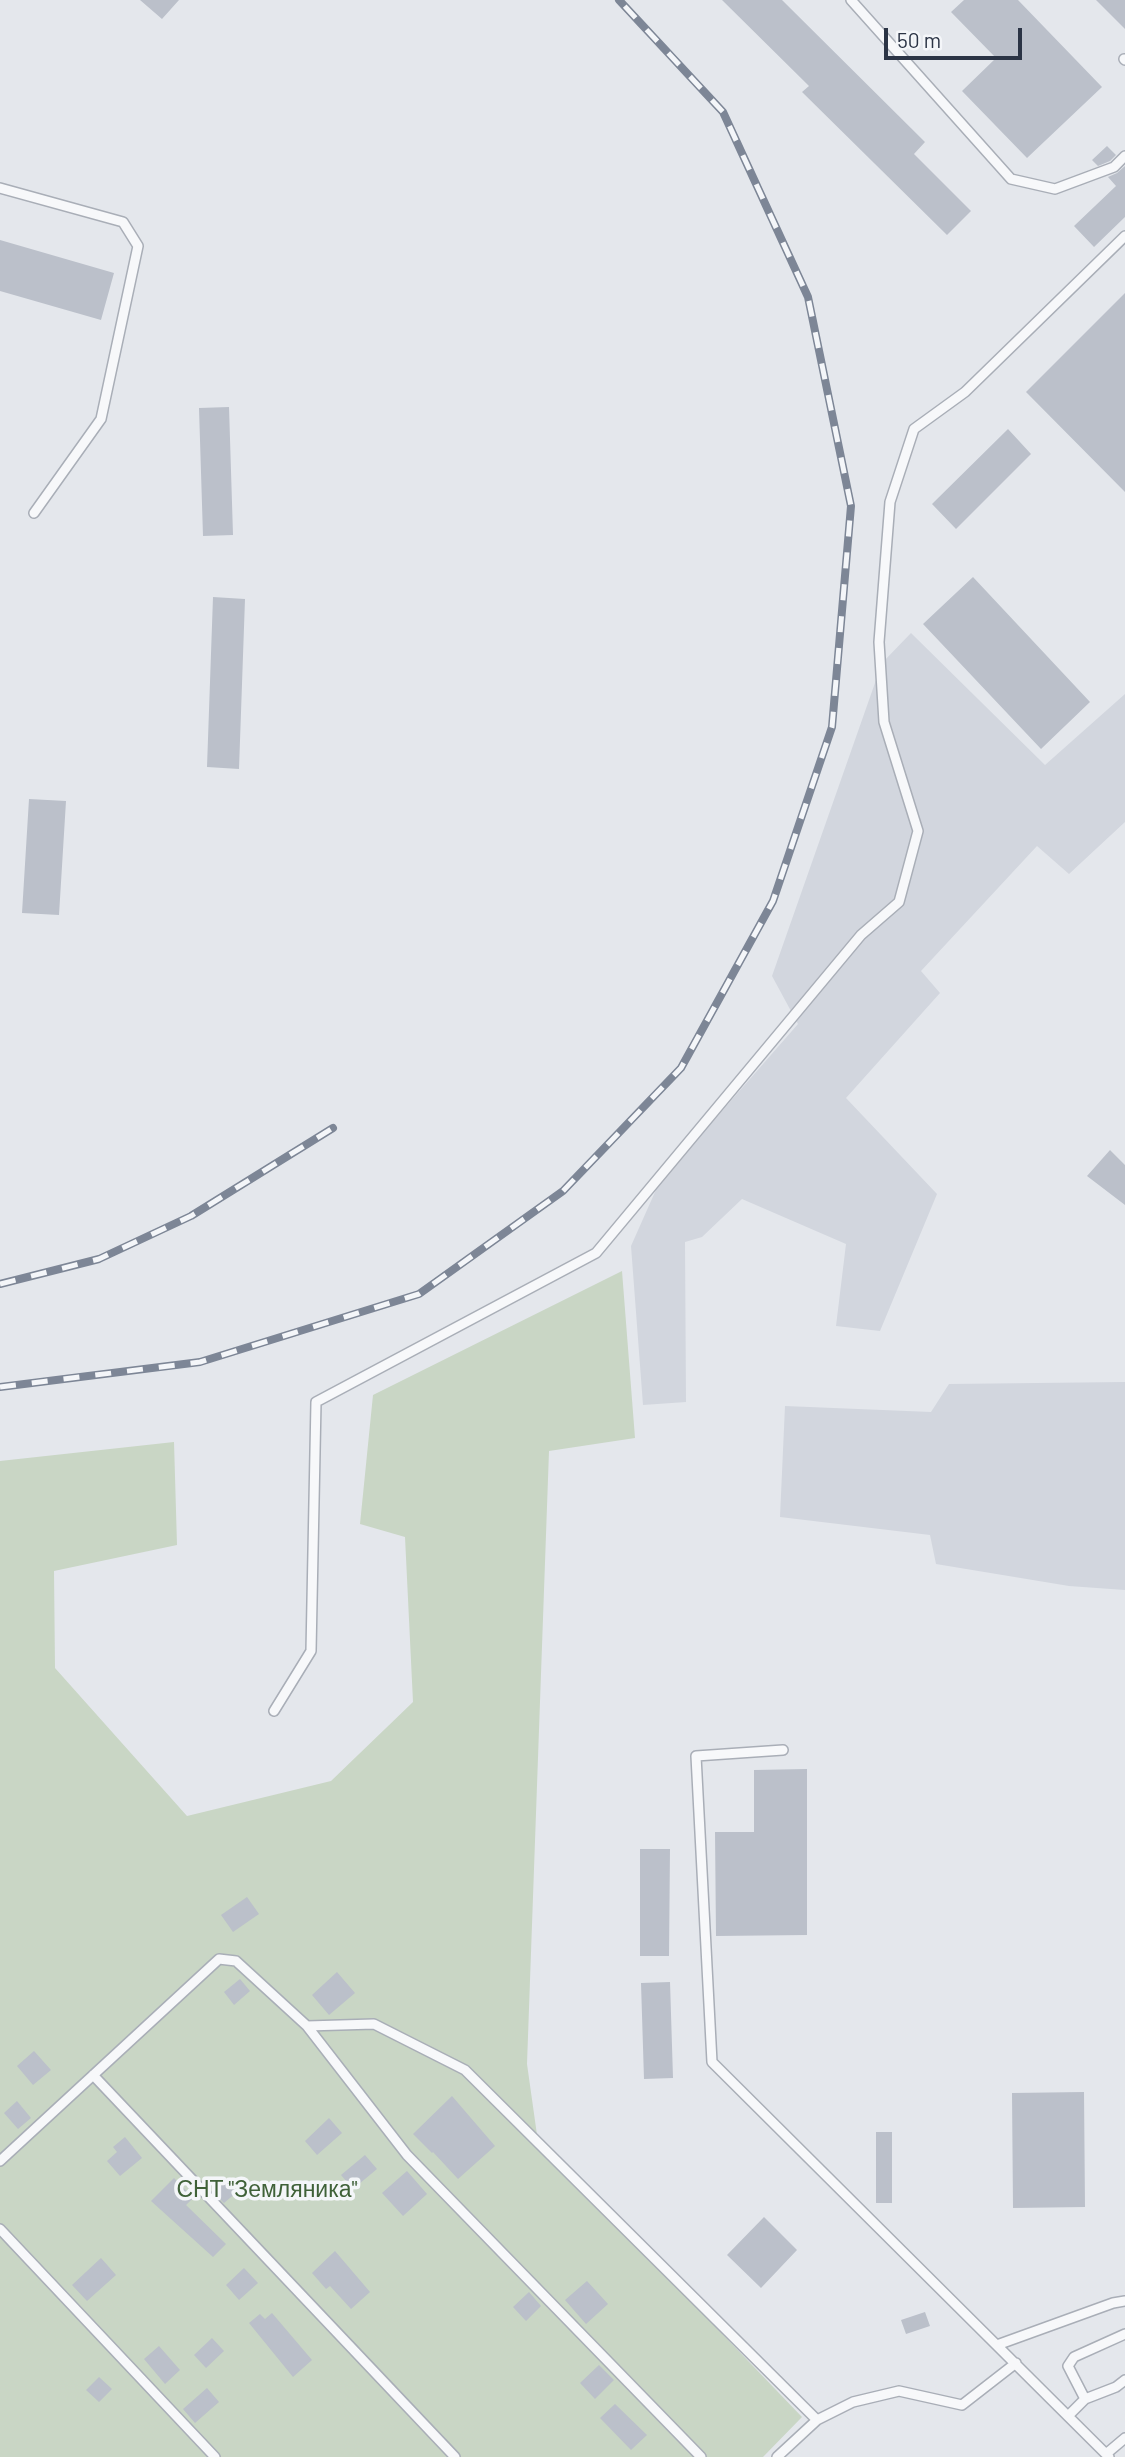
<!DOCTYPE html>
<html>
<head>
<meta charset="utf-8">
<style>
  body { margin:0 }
  #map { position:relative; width:1125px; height:2457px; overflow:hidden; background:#e4e7ec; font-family:Barlow,sans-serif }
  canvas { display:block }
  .scale { position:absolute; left:884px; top:28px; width:138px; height:32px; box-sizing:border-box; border:4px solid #2b3445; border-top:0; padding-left:9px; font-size:21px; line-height:24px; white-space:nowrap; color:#2b3445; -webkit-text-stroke:5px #f4f6f9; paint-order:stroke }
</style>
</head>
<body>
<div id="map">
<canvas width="1125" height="2457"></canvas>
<div class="scale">50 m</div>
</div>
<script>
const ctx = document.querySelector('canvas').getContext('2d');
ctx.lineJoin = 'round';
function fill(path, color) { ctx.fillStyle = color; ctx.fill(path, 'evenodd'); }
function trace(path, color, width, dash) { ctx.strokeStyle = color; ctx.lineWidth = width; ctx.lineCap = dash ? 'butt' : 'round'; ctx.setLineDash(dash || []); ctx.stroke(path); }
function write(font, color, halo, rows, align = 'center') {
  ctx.font = font + ' Barlow,sans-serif'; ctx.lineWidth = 7; ctx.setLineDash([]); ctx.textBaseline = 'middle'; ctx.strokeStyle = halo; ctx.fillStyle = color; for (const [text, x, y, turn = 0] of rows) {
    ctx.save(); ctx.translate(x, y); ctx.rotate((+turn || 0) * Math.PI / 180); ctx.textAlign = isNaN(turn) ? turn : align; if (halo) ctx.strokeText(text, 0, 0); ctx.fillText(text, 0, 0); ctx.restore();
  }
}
const built = new Path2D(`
  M911,633L1045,765L1125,694V822L1069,874L1037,846L921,971L940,993L846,1098L937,1194L880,1331L836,1326L846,1244L742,1199L702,1237L685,1242L686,1402L643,1405L631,1246L659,1183L798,1024L772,976L882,663Z
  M1125,1382V1590L1069,1586L936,1564L930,1535L780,1517L785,1406L931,1412L949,1384Z`);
const green = new Path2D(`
  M622,1271L635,1438L549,1451L527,2064L538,2142L802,2417L763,2457H0V1461L174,1442L177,1545L54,1571L55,1668L187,1816L331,1781L413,1702L405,1537L360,1524L373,1395Z`);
const building = new Path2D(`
  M140,0H179L162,19Z
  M722,0H782L925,142L914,154L971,211L947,235L802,92L809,86Z
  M964,0H1018L1102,87L1027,158L962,91L996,58L951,12Z
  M1096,0H1125V29Z
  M1107,146L1116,155L1110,161L1098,166L1092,160Z
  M1125,166V217L1094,247L1074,226L1116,186L1108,177L1117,173Z
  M0,240L114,273L101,320L0,291Z
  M1125,293V492L1026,392Z
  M229,407L233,535L203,536L199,408Z
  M1008,429L1031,454L956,529L932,504Z
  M973,577L1090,702L1041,749L923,624Z
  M213,597L245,599L239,769L207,767Z
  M29,799L66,801L59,915L22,913Z
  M1110,1150L1125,1165V1205L1087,1176Z
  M807,1769V1935L716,1936L715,1832H754V1770Z
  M640,1849H670L669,1956H640Z
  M247,1897L259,1914L233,1932L221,1915Z
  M337,1972L355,1993L329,2015L312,1995Z
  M240,1979L250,1991L234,2005L224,1992Z
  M670,1982L673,2078L644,2079L641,1983Z
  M34,2051L51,2070L33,2085L17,2066Z
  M1084,2092L1085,2207L1013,2208L1012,2093Z
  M452,2096L495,2146L458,2179L433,2152L432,2153L413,2134Z
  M17,2101L31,2118L18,2129L4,2113Z
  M329,2118L342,2133L317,2155L305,2141Z
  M876,2132H892V2203H876Z
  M125,2137L142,2158L120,2176L107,2161L117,2152L113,2147Z
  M365,2155L377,2169L353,2189L341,2175Z
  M407,2171L427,2194L403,2216L382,2193Z
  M174,2178L193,2198L186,2205L226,2244L213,2257L151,2201Z
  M225,2179L237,2192L224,2203L212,2191Z
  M764,2217L797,2250L761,2288L727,2255Z
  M335,2251L370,2292L351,2309L330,2286L326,2289L312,2273Z
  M101,2258L116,2275L87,2301L72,2285Z
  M244,2268L258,2283L239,2300L226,2285Z
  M587,2281L608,2304L586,2324L565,2300Z
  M529,2292L541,2306L526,2321L513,2307Z
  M925,2312L930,2326L906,2334L901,2320Z
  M272,2313L312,2360L293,2377L249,2323L260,2314L265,2319Z
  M212,2338L224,2351L206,2368L194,2355Z
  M159,2346L180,2370L165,2384L144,2359Z
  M599,2365L614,2380L595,2399L580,2383Z
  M99,2377L112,2389L99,2402L86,2390Z
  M207,2388L219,2402L195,2423L183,2409Z
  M615,2404L647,2435L631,2450L600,2418Z`);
const lane = new Path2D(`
  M851,0L1011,179L1055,189L1114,167L1125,156
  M1124,59L1125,60
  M0,188L123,222L138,246L101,419L34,513
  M274,1711L311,1651L316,1402L596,1253L861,935L899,902L918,831L884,722L879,642L890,502L914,429L965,392L1125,236
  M783,1750L696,1756L712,2062L1109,2457
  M307,2026L374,2024L465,2070L817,2420
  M93,2075L455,2457
  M0,2161L219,1959L236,1961L307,2026L407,2155L701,2457
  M0,2229L215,2457
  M997,2345L1113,2303L1125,2301
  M1085,2399L1116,2387L1125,2380
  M1068,2416L1085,2399L1068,2366L1074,2357L1125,2334
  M1106,2454L1125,2438
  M777,2457L817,2420L853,2402L899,2391L962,2405L1016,2363`);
const rail = new Path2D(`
  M0,1284L99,1259L191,1216L333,1128
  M0,1387L200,1362L419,1294L563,1191L681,1068L773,901L832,727L851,506L808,297L723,112L619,0`);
const parkNames = [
  ["СНТ \"Земляника\"",267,2189]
];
fill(built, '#d2d6de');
fill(green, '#c9d6c5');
fill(building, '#bbc0ca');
trace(lane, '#a9aeb7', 12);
trace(lane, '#f7f8fa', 9);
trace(rail, '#7d8696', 8);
trace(rail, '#f4f6f9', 5, [16]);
write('23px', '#3f6138', '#f4f6f9', parkNames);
</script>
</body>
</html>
